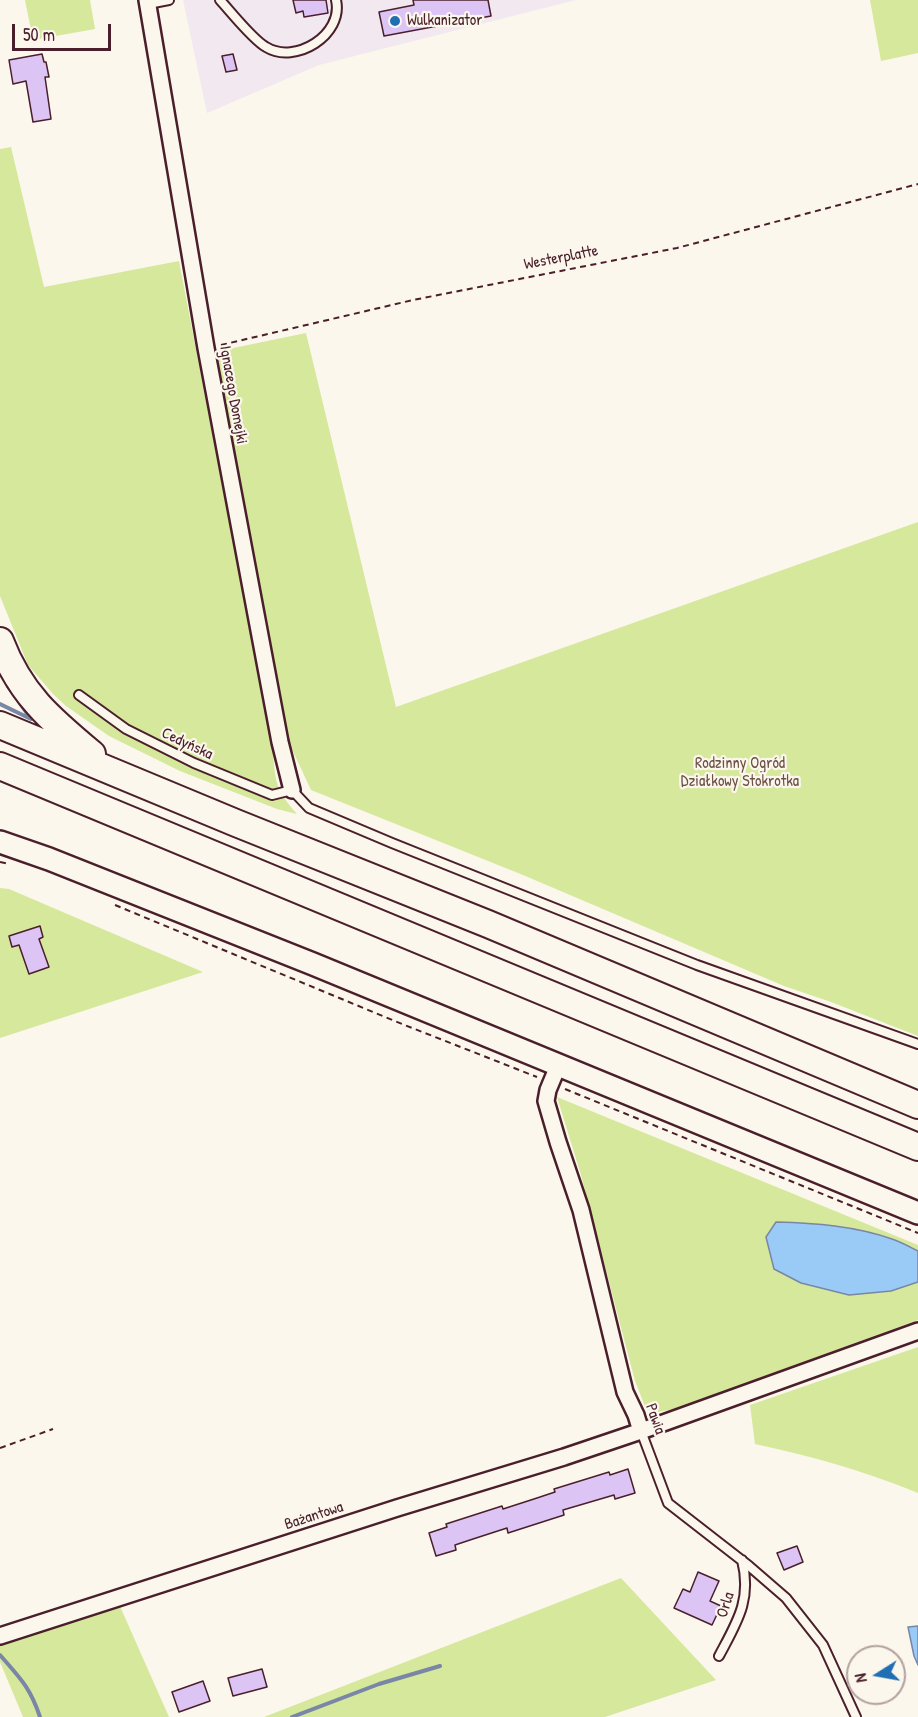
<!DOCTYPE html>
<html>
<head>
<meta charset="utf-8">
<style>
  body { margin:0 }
  #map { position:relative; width:918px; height:1717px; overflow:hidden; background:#fbf7ec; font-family:"Patrick Hand",sans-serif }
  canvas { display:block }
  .north { position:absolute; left:846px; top:1645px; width:60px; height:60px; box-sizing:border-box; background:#fbf7ec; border:2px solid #b4a19f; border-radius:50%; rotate:259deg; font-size:16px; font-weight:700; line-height:24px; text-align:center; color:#4a1f2b }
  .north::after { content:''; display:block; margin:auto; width:21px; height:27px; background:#1f6fb2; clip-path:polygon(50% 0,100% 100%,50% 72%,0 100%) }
  .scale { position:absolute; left:12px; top:24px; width:99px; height:27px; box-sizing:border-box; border:3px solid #4a1f2b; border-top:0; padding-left:8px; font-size:18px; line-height:21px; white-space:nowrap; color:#4a1f2b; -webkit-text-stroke:4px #fbf7ec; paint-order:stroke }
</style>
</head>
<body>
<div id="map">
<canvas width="918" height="1717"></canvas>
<div class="north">N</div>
<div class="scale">50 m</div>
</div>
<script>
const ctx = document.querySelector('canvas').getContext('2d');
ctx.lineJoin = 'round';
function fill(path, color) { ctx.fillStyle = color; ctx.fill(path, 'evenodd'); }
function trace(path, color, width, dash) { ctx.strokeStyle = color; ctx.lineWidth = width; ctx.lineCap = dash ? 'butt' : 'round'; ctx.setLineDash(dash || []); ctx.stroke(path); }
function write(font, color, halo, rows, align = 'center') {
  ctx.font = font + ' "Patrick Hand",sans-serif'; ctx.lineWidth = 4.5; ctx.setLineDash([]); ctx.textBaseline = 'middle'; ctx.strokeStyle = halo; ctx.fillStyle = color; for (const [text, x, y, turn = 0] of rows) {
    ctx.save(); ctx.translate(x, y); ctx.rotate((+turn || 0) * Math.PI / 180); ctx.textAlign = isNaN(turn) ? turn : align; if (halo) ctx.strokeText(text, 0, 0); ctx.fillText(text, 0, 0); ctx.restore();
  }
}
const built = new Path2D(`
  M183,0H576L319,65L207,113Z`);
const green = new Path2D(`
  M25,0H90L95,29L33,40Z
  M870,0H918V53L881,61Z
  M11,147L44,287L179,261L273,751C275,782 276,790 297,814L277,809L180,771L109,736L66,706L53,694L28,665L0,596V149Z
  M306,333L396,707L918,522V1036L831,1002L784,986L523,875L311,790L290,745L214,352Z
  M0,888L9,889L203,972L0,1038Z
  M557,1097L918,1245V1320L674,1409L658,1412L646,1409L635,1381L581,1175Z
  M918,1347V1493C864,1471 812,1456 755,1444L750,1405Z
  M621,1578L716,1680L605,1717H264Z
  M119,1604L169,1717H23L0,1662V1645L6,1641Z`);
const water = new Path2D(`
  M776,1222C815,1223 855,1226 892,1239C901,1242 910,1247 918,1251V1282L891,1291L849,1295L801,1283L774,1269L766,1237Z
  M918,1626V1665L914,1656L908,1627Z`);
const stream = new Path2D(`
  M0,704L31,719L8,686
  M0,1655C20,1678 30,1687 40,1717
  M292,1717L379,1684L440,1666`);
const building = new Path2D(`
  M293,0H326L328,13L304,17L303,11L296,13Z
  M413,0H488L491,16L384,36L379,12L414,5Z
  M42,54L44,62H46L49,77H45L51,119L33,122L26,81L13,84L9,60Z
  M233,54L237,70L226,72L222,56Z
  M40,926L43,937L39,939L49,967L29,974L19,945L12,947L9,936Z
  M628,1469L635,1493L615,1499L614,1495L563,1510L564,1515L508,1533L507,1528L473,1539L455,1545L456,1550L436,1556L429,1533L447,1527L446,1524L502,1506L503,1509L537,1498L555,1492L554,1489L609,1472L610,1475Z
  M797,1546L803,1562L784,1570L777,1553Z
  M698,1572L719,1581L710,1601L721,1606L712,1625L674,1608L683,1589L690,1592Z
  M262,1669L267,1687L233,1696L228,1678Z
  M203,1681L210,1701L179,1712L172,1692Z`);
const path = new Path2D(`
  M221,345L413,300L677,248L918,184
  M0,862L9,864
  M115,905L402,1024L537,1077
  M565,1089L918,1233
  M0,1448L53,1429`);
const service = new Path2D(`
  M220,0C231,12 253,40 266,47C295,65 344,35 336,0
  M148,4L169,0
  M79,695L126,729L194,763L272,795L292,790L309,808L392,843L697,965L918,1044
  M641,1431L668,1503L749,1566L786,1598L823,1645L856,1717
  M719,1656C737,1622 752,1600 742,1560`);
const minor = new Path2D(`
  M147,0L206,348L280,742L292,790
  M558,1066L548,1090L546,1101L558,1142L581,1210L625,1392L636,1415L641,1431
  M0,1636L397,1508L564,1457L641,1431L918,1331`);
const secondary = new Path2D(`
  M0,842L49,859L313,964L918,1213`);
const motorway = new Path2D(`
  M0,641C20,694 50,719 92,754
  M0,725L236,823L488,924L918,1105
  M0,766L918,1147`);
const markers = [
  [395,21,6,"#1f6fb2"]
];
const poiNames = [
  ["Wulkanizator",407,21]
];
const streetNames = [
  ["Westerplatte",561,258,-11],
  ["Ignacego Domejki",233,395,80],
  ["Cedyńska",187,744,25],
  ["Pawia",655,1419,70],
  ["Bażantowa",314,1516,-18],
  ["Orla",726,1605,-73]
];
const parkNames = [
  ["Rodzinny Ogród",740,764],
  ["Działkowy Stokrotka",740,782]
];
fill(built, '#f2e8ef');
fill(green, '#d6e89c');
fill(water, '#9acbf7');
trace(water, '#7a86a5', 1.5);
trace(stream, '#7a86a5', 4);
fill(building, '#dcc5f5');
trace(building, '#4a1f2b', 1.5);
trace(service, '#4a1f2b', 12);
trace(minor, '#4a1f2b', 20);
trace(secondary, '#4a1f2b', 26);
trace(motorway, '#4a1f2b', 30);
trace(path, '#4a1f2b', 2, [6, 4.5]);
trace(service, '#fbf7ec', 8);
trace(minor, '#fbf7ec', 15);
trace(secondary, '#fbf7ec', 21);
trace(motorway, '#fbf7ec', 26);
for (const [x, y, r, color] of markers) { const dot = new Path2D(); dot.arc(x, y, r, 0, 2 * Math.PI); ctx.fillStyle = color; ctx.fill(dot); trace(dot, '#fbf7ec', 2); }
write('16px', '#4a1f2b', '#fbf7ec', poiNames, 'left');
write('16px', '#4a1f2b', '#fbf7ec', streetNames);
write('16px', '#6d5147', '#fbf7ec', parkNames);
</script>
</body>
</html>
